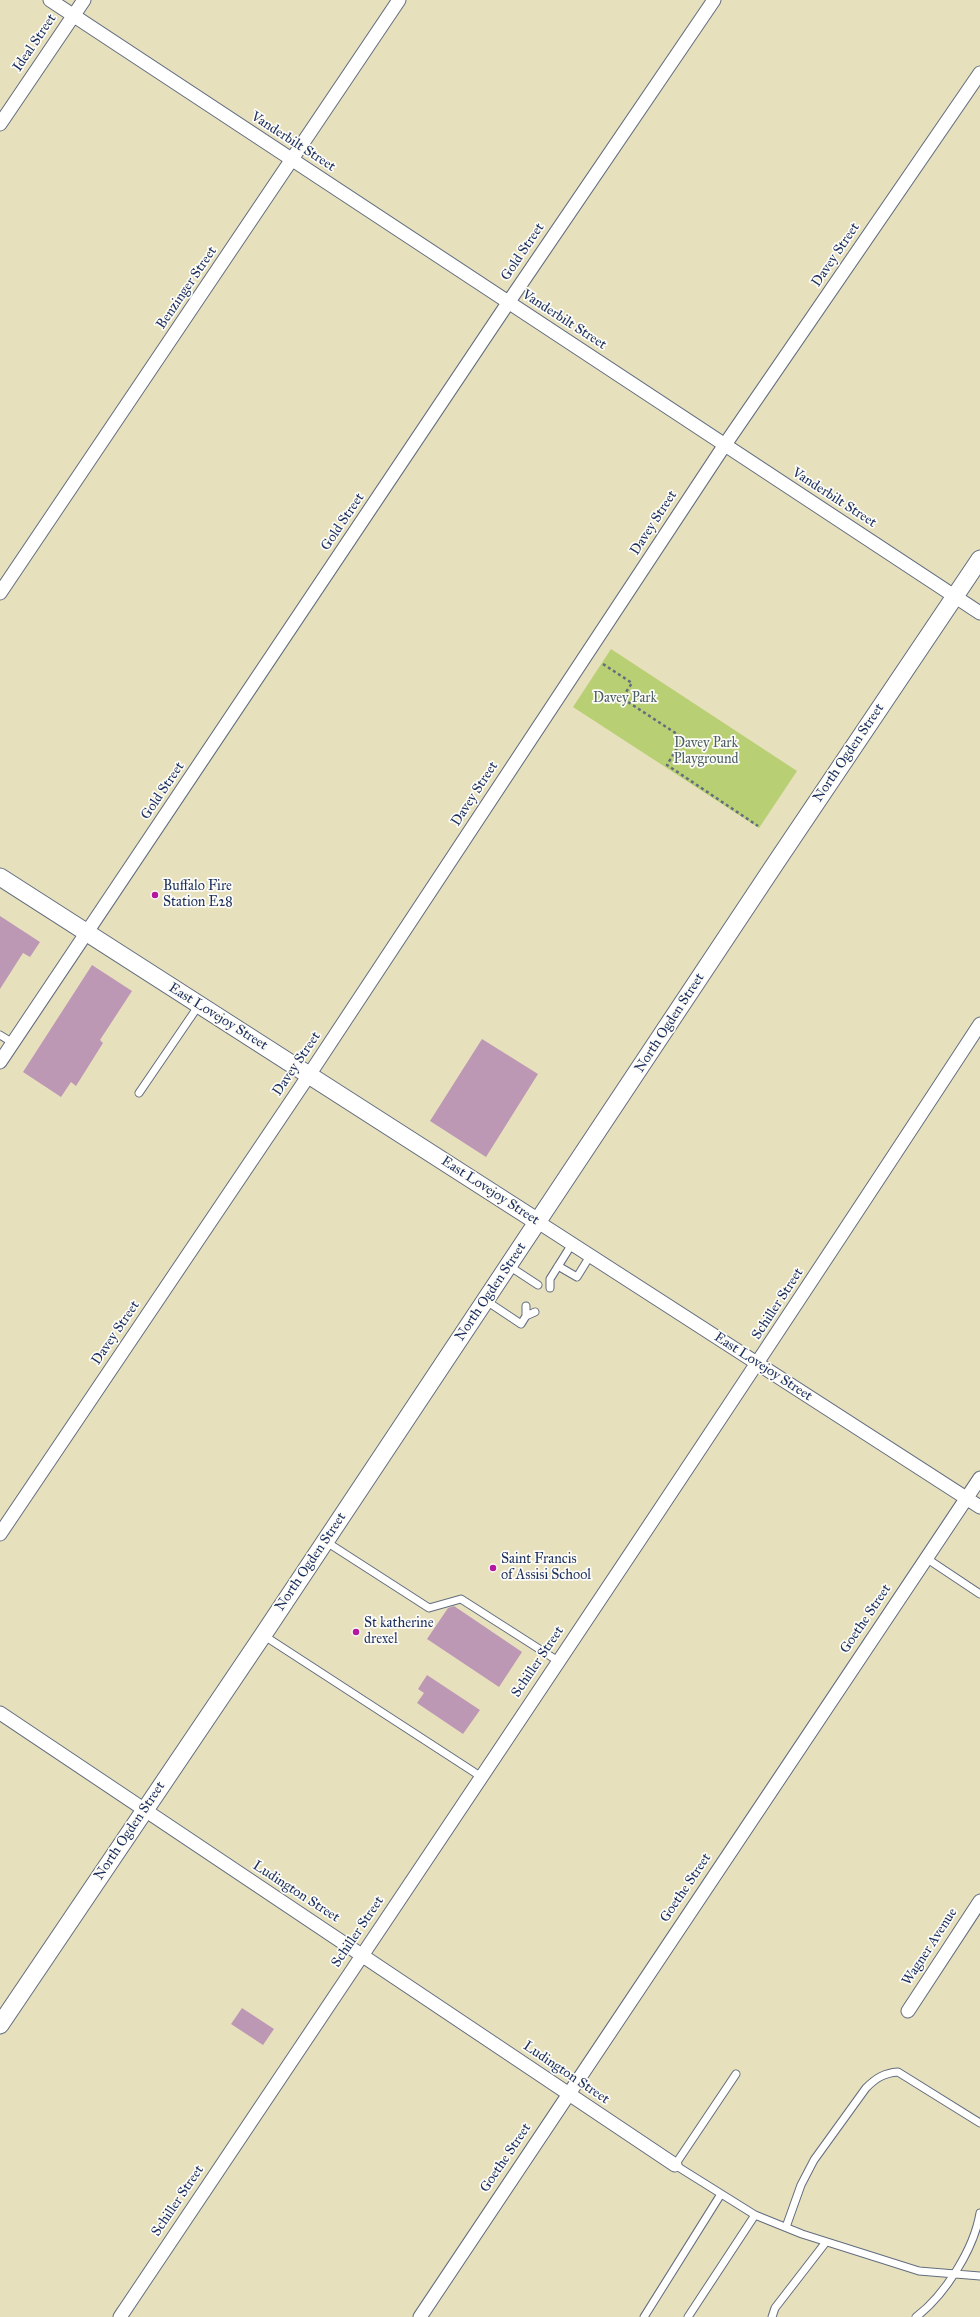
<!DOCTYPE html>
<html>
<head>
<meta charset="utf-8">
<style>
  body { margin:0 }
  canvas { display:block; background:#e7e0bc }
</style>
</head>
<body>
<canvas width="980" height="2317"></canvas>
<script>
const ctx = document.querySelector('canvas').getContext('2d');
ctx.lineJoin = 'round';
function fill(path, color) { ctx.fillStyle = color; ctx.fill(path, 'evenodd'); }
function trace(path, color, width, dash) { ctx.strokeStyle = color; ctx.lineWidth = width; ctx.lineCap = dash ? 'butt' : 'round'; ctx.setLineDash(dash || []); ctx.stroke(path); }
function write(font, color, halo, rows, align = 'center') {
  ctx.font = font + ' "IM FELL Great Primer",serif'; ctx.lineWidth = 3.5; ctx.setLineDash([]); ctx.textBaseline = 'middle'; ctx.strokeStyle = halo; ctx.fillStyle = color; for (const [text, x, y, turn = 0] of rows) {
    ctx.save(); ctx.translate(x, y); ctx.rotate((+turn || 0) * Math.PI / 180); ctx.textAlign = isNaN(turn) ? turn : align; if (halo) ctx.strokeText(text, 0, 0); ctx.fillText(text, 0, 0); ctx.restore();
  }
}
const green = new Path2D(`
  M611,649L797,771L759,828L573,707Z`);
const building = new Path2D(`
  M0,916L40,942L30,957L23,953L0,989Z
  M92,965L132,991L100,1040L103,1043L76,1086L71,1082L61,1097L23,1072Z
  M482,1039L538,1074L486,1157L430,1121Z
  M454,1606L522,1652L499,1687L427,1639L448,1608Z
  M427,1675L480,1710L463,1734L417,1703L424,1693L418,1689Z
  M242,2008L274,2029L263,2045L231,2024Z`);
const path = new Path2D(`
  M603,664L632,683L622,698L683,738L667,765L758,826`);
const service = new Path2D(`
  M0,1035L13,1043
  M139,1093L199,1005
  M509,1266L538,1285
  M558,1266L577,1277L590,1256
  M550,1288V1279L572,1244
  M485,1300L521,1324L526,1316L535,1312
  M526,1316V1306
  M325,1541L429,1608L461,1599L558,1661
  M926,1558L980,1594
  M263,1635L480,1776
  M736,2074L675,2165L755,2215L802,2234L919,2271L980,2276
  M786,2227L801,2185L814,2160L866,2088C876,2078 884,2073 898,2072L980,2123
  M644,2317L721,2194
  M688,2317L755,2215
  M772,2317L775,2308L826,2242
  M916,2317C945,2295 974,2249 980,2213`);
const minor = new Path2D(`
  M50,0L980,613
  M0,124L84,0
  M0,593L399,0
  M0,1062L508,303L714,0
  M538,1222L980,1507
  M0,1534L309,1075L724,446L980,73
  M0,1713L675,2165
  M908,2011L980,1901
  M120,2317C408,1887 697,1457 980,1024
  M420,2317L980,1478`);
const tertiary = new Path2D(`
  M0,877L538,1222
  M0,2025L263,1635L775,864L980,559`);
const markers = [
  [155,895,4,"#b5179e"],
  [493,1568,4,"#b5179e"],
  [356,1632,4,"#b5179e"]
];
const streetNames = [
  ["Ideal Street",35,43,-56],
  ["Vanderbilt Street",293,142,33],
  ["Gold Street",523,252,-56],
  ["Davey Street",836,255,-56],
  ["Benzinger Street",187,288,-56],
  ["Vanderbilt Street",564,320,33],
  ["Vanderbilt Street",834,498,33],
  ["Gold Street",343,522,-56],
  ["Davey Street",654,523,-57],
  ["North Ogden Street",849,753,-56],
  ["Gold Street",163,791,-56],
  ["Davey Street",475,794,-57],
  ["East Lovejoy Street",218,1017,32],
  ["North Ogden Street",670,1023,-57],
  ["Davey Street",297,1064,-56],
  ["East Lovejoy Street",490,1191,33],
  ["North Ogden Street",491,1292,-56],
  ["Schiller Street",778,1304,-57],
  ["Davey Street",116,1333,-56],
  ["East Lovejoy Street",763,1367,33],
  ["North Ogden Street",311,1562,-56],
  ["Goethe Street",866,1619,-56],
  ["Schiller Street",538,1662,-56],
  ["North Ogden Street",130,1831,-56],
  ["Goethe Street",686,1888,-56],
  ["Ludington Street",296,1892,33],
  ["Schiller Street",358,1932,-56],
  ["Wagner Avenue",930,1947,-57],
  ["Ludington Street",566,2073,34],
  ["Goethe Street",506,2158,-56],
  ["Schiller Street",178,2201,-56]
];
const parkNames = [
  ["Davey Park",625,699],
  ["Davey Park",706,744],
  ["Playground",706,760]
];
const poiNames = [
  ["Buffalo Fire",163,887],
  ["Station E28",163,903],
  ["Saint Francis",501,1560],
  ["of Assisi School",501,1576],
  ["St katherine",364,1624],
  ["drexel",364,1640]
];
fill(green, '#b8cf73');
fill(building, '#bd98b5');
trace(service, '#626d7f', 9);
trace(minor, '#626d7f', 15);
trace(tertiary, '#626d7f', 19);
trace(path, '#626d7f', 2.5, [3, 3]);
trace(service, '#fff', 7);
trace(minor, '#fff', 13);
trace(tertiary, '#fff', 17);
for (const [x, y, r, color] of markers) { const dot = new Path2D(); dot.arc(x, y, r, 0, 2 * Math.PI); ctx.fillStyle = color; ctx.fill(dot); trace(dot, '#fdfcf7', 1.5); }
write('14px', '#1b2f5e', '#fdfcf7', streetNames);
write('14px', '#4a5f64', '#fdfcf7', parkNames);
write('14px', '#1b2f5e', '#fdfcf7', poiNames, 'left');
</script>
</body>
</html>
